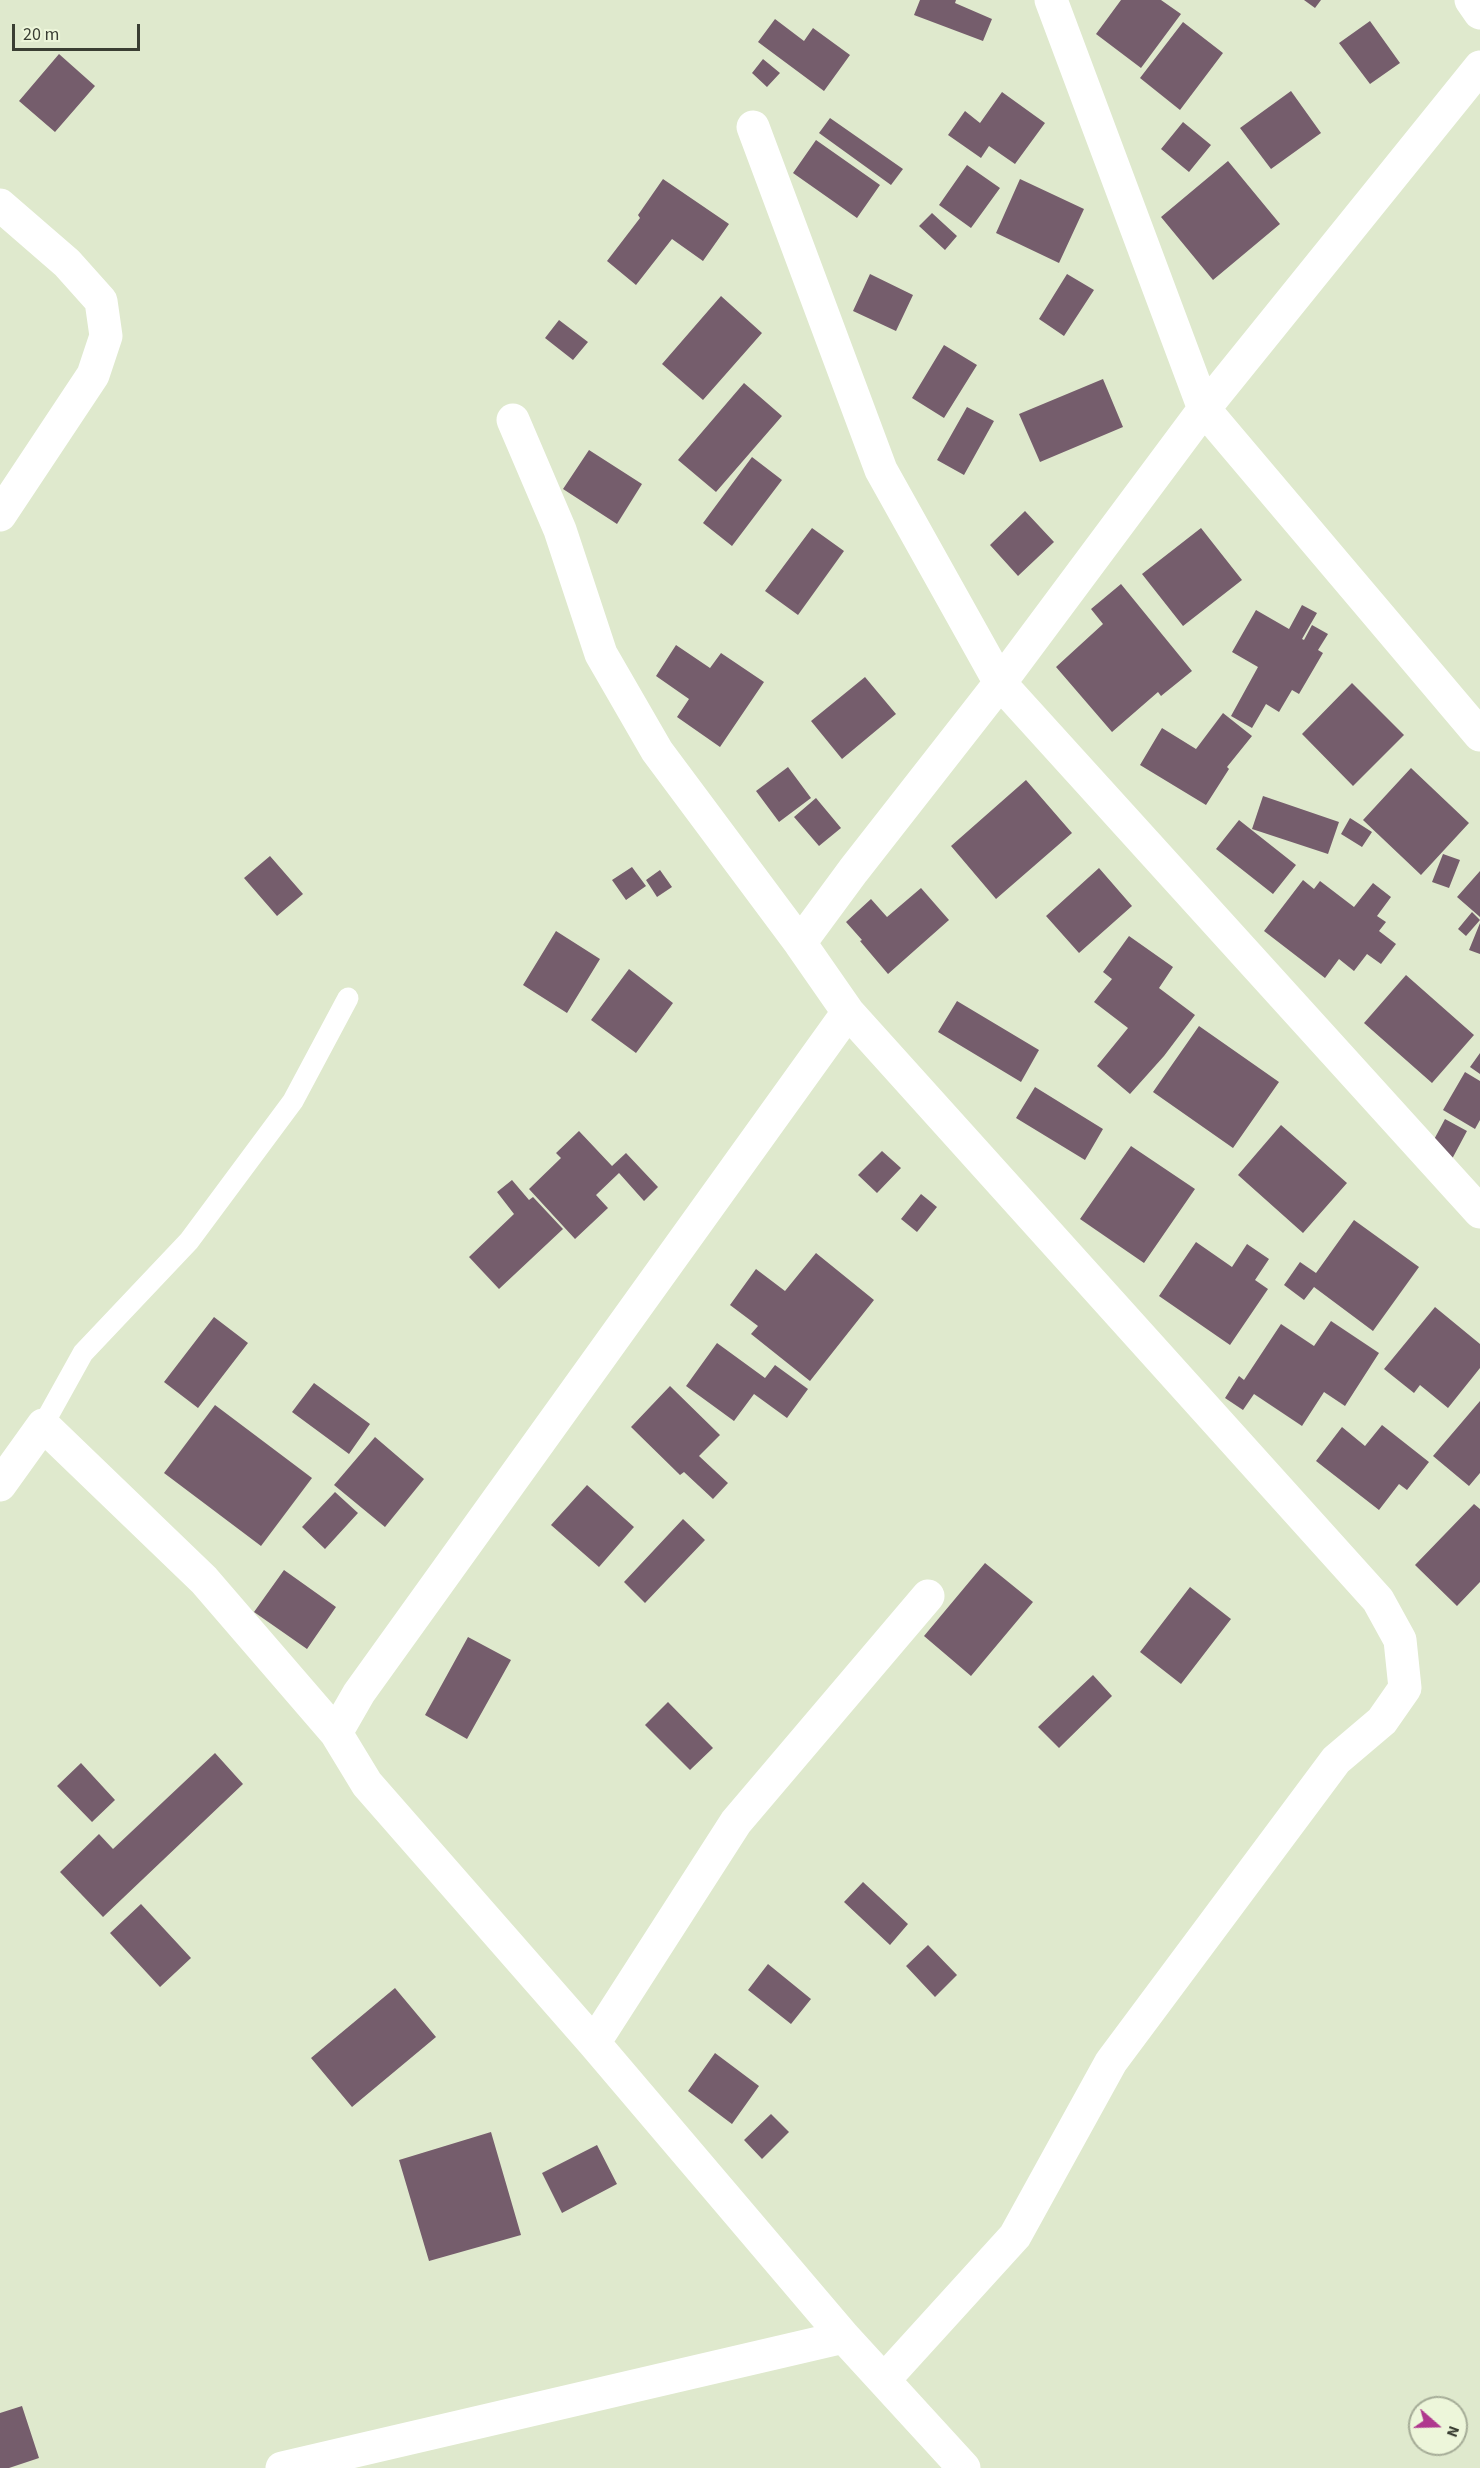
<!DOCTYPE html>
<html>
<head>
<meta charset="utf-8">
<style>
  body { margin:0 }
  #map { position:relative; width:1480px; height:2468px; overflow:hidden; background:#dfe9cd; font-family:"Source Sans 3",sans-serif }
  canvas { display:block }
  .north { position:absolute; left:1408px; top:2396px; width:60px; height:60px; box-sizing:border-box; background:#edf6da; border:2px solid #a5ac97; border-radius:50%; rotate:110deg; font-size:16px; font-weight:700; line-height:24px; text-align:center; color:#3a3e33 }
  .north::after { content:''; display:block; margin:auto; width:21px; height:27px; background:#af388e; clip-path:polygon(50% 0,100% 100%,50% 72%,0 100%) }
  .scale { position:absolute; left:12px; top:24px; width:128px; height:27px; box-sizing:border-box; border:3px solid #3a3e33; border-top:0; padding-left:8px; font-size:18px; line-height:21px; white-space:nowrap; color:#3a3e33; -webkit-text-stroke:4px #edf6da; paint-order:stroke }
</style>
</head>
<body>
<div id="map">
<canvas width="1480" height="2468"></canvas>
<div class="north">N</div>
<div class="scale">20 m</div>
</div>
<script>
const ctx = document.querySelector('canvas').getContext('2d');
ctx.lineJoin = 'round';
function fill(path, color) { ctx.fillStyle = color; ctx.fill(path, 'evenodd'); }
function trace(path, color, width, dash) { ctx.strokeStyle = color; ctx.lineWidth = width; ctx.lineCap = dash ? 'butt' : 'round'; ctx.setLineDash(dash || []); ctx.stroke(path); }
const building = new Path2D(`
  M920,0H956L955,3L992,19L983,41L914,15Z
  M1121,0H1161L1181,14L1141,68L1096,34Z
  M1304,0H1321L1315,8Z
  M775,19L804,41L813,28L850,55L824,91L758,42Z
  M1370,21L1400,63L1370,84L1339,43Z
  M1183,22L1223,53L1180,110L1140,78Z
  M59,54L95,86L55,132L19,101Z
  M763,59L780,73L767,87L752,73Z
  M1291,91L1321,133L1271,169L1240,128Z
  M1002,92L1045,123L1015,164L989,146L981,158L948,135L965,111L980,123Z
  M830,118L903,169L891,185L819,133Z
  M1183,122L1211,145L1189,172L1161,149Z
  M816,140L880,185L857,218L793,173Z
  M1228,161L1280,224L1213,280L1161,217Z
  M967,165L1000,188L971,228L939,205Z
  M663,179L729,224L703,261L672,239L636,285L607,261L640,218L638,215Z
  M1020,179L1084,209L1059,263L996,233Z
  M932,213L957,236L945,250L919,226Z
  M870,274L913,295L896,331L853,311Z
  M1067,274L1094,290L1064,336L1039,319Z
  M721,296L762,333L703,400L662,364Z
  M559,320L588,342L573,360L545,338Z
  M944,345L977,365L944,418L912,398Z
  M1103,379L1123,427L1040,462L1019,414Z
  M744,383L782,416L716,492L678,460Z
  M967,407L994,421L964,475L937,460Z
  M589,450L642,484L617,524L563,489Z
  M752,457L782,480L732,546L703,523Z
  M1025,511L1054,542L1018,576L990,545Z
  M812,528L844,551L798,615L765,591Z
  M1201,528L1242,580L1183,626L1142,574Z
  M1121,584L1192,671L1161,696L1158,692L1112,732L1056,667L1103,624L1091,609Z
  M1302,605L1317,613L1302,639L1304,640L1312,625L1328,634L1318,650L1323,653L1299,694L1292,690L1279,712L1266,704L1252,728L1231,716L1258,667L1232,652L1256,610L1289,629Z
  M676,645L710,668L721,653L764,682L720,747L677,717L689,699L656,676Z
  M865,677L896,714L842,759L811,721Z
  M1352,683L1404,735L1353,786L1302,734Z
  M1223,713L1252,736L1227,767L1229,769L1206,805L1140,765L1162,728L1196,749Z
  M788,767L811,798L779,822L756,791Z
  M1411,768L1469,823L1421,875L1363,820Z
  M1026,780L1072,833L996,899L951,846Z
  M1263,796L1339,822L1328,854L1252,829Z
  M816,798L841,828L819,846L794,817Z
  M1350,818L1372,832L1362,847L1341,834Z
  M1239,820L1296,865L1273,894L1216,849Z
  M1443,854L1460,860L1449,888L1432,882Z
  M270,856L303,894L277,916L244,878Z
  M632,867L646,886L626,900L612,880Z
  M1099,868L1132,906L1079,953L1046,916Z
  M660,870L672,887L657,897L646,880Z
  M1480,871V917L1457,897Z
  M1303,880L1314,889L1320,881L1354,907L1373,883L1391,897L1377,916L1386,922L1379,931L1396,944L1381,964L1367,954L1354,971L1339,959L1325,978L1264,931Z
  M921,888L949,920L888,974L860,941L862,940L846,922L871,899L887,917Z
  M1472,912L1480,920L1466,936L1458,929Z
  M1480,923V954L1469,950Z
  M556,931L600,959L567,1013L523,985Z
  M1129,936L1173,967L1159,988L1195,1015L1164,1056L1130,1094L1097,1066L1128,1028L1094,1002L1112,979L1103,972Z
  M629,969L673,1003L636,1053L591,1020Z
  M1406,975L1474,1035L1432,1083L1364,1023Z
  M957,1001L1039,1050L1021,1082L938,1032Z
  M1199,1026L1279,1082L1233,1148L1153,1092Z
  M1480,1053V1074L1470,1067Z
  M1465,1072L1480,1081V1120L1475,1129L1443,1110Z
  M1035,1087L1103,1129L1085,1160L1016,1118Z
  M1445,1119L1467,1131L1452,1159L1430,1147Z
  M1281,1125L1347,1183L1303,1233L1238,1175Z
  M579,1131L612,1166L626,1153L658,1187L644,1201L619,1173L596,1195L608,1208L575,1239L529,1189L561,1158L556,1153Z
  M1131,1146L1195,1189L1144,1263L1080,1219Z
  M882,1151L901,1168L877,1193L858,1175Z
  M512,1180L529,1200L533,1197L563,1229L499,1289L469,1257L514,1214L497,1192Z
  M921,1194L937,1207L917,1232L901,1219Z
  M1354,1220L1419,1267L1373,1331L1314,1287L1304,1300L1284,1285L1300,1262L1316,1273Z
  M1196,1242L1232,1267L1247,1244L1269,1259L1255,1280L1268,1289L1230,1345L1159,1296Z
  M816,1253L874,1300L810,1381L751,1334L758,1326L730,1305L756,1269L785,1291Z
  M1435,1307L1480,1344V1368L1448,1408L1420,1385L1414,1393L1384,1369Z
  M214,1317L248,1343L198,1408L164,1382Z
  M1331,1321L1379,1353L1345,1406L1324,1392L1302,1426L1254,1394L1243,1410L1225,1398L1239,1376L1244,1380L1281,1324L1314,1346Z
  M717,1343L765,1378L775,1365L808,1389L787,1418L754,1394L734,1421L686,1386Z
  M314,1383L370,1424L349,1454L292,1412Z
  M670,1386L720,1435L699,1456L728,1483L713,1499L684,1472L680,1475L631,1427Z
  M1480,1401V1473L1469,1486L1433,1456Z
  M215,1405L312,1478L261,1546L164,1473Z
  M1382,1425L1429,1462L1407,1490L1399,1484L1379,1510L1316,1461L1342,1427L1365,1446Z
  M375,1437L424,1479L385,1527L334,1485Z
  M587,1485L634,1527L599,1567L551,1525Z
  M335,1492L358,1513L325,1549L302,1527Z
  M1474,1504L1480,1509V1582L1457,1606L1415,1565Z
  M683,1519L705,1540L645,1603L624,1582Z
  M985,1563L1033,1602L971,1676L924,1636Z
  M284,1570L336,1607L307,1649L254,1612Z
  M1190,1587L1231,1619L1181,1684L1140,1652Z
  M468,1637L511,1660L467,1739L425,1715Z
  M1093,1675L1112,1696L1059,1748L1038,1727Z
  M668,1702L713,1748L690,1770L645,1725Z
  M215,1753L243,1784L103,1917L60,1872L99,1834L113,1849Z
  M81,1763L115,1800L92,1822L57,1786Z
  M863,1882L908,1924L890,1945L844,1902Z
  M141,1904L191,1958L160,1987L110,1933Z
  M928,1945L957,1975L935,1997L906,1966Z
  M768,1964L811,1999L791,2024L748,1990Z
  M395,1988L436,2037L352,2107L311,2058Z
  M715,2053L759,2086L732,2124L688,2091Z
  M771,2114L789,2132L762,2159L744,2140Z
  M491,2132L521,2235L429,2261L399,2160Z
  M597,2145L617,2184L562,2213L542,2173Z
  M22,2406L39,2458L9,2468H0V2413Z`);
const lane = new Path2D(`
  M43,1425L83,1353L189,1241L293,1101L348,998`);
const street = new Path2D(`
  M1051,0L1204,409L1480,735
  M1471,0L1480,13
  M753,127L881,470L1000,683L1480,1212
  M0,205L67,263L101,301L106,336L93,375L0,515
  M513,420L560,530L601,654L657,751L800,943L848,1012L1378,1600L1400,1640L1405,1688L1382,1721L1336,1760L1111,2062L1015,2236L884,2380
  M800,943L853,871L1000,683L1204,409L1480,67
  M0,1485L43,1425L204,1580L336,1733L367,1784L594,2043L844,2337L964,2468
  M336,1733L359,1693L848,1012
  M594,2043L736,1822L928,1596
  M282,2468L844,2337`);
fill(building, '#755d6c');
trace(lane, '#fff', 21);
trace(street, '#fff', 33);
</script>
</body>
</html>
